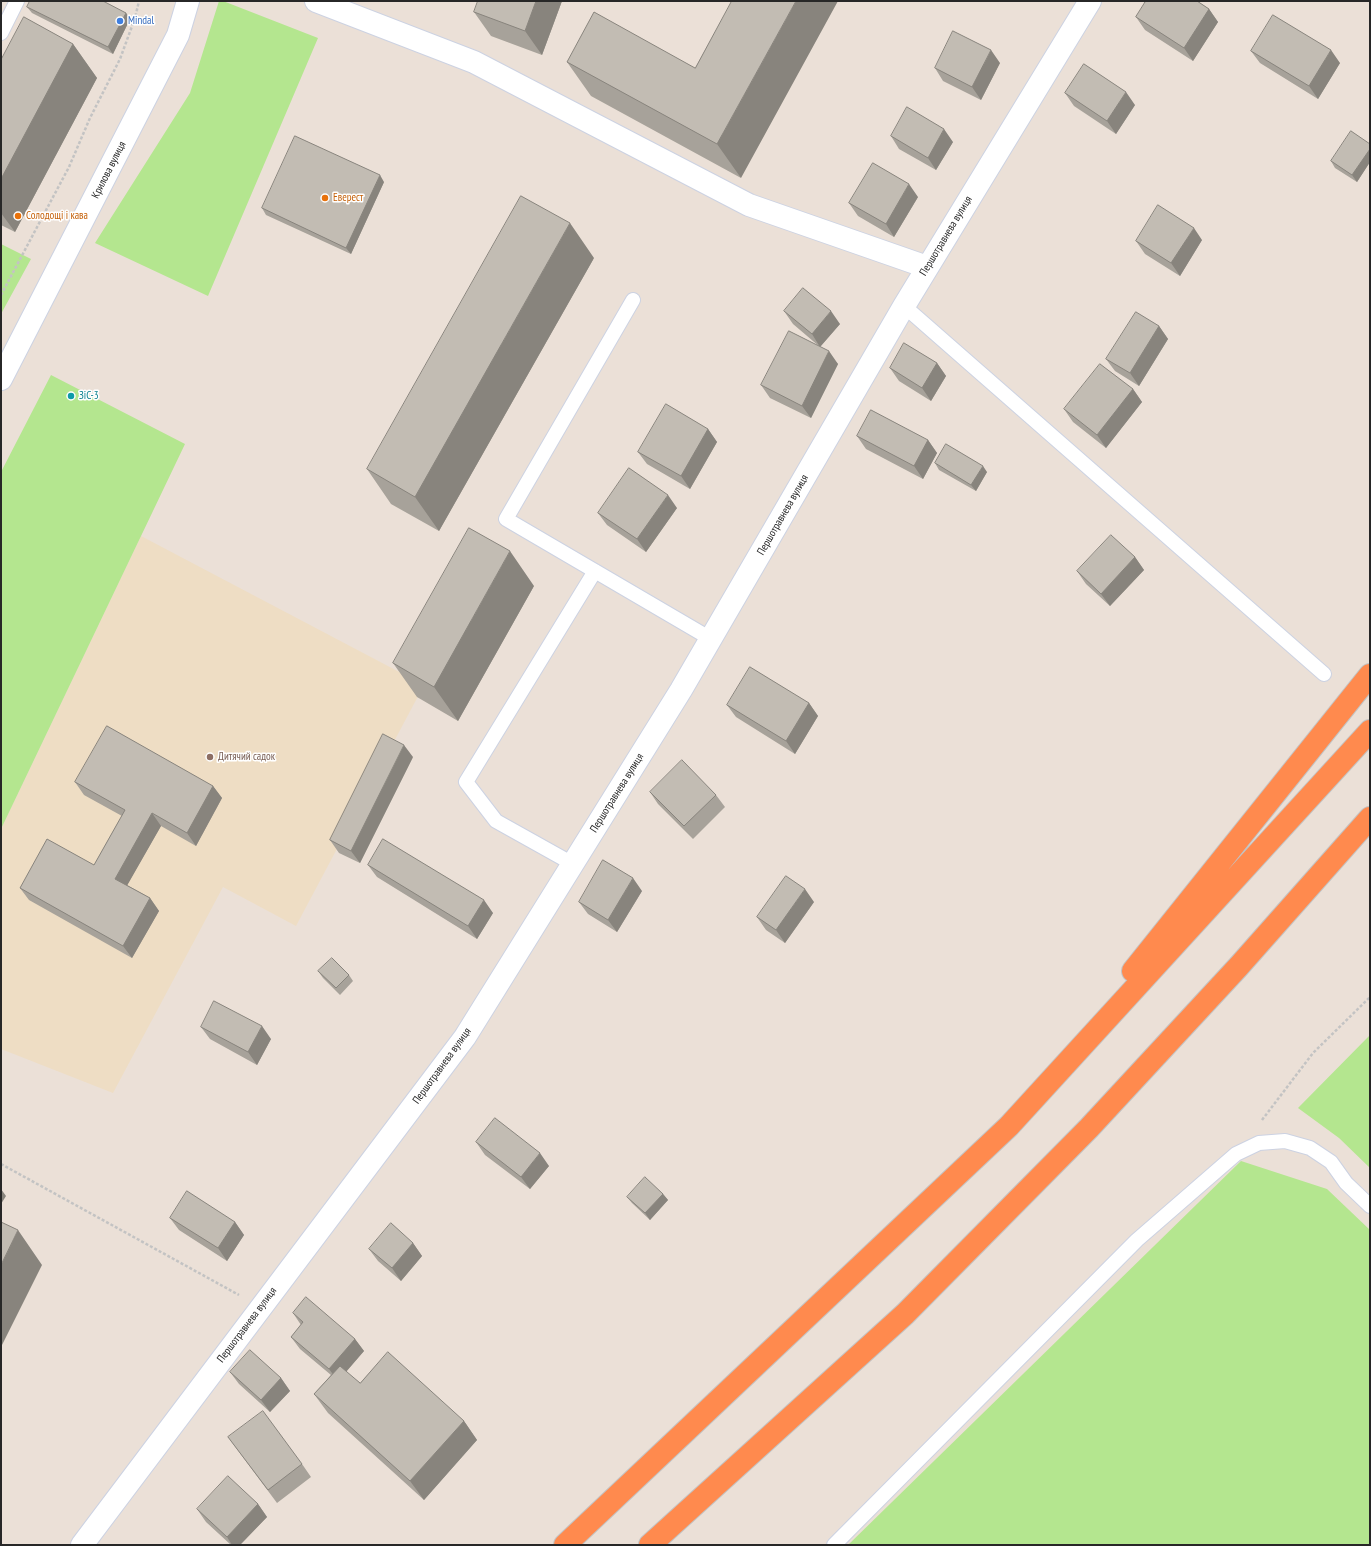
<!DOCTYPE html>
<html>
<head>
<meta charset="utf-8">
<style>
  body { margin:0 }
  #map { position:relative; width:1371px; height:1546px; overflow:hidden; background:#ebe0d7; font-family:"PT Sans Narrow",sans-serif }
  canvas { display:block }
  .frame { position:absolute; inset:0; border:2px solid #272727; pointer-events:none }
</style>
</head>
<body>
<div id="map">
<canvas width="1371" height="1546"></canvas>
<div class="frame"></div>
</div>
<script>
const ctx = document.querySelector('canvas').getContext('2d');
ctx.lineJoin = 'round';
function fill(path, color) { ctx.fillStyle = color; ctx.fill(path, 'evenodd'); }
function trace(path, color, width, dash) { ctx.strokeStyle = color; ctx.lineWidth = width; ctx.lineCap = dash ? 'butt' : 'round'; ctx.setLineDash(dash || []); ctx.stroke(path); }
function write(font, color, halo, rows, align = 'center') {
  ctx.font = font + ' "PT Sans Narrow",sans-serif'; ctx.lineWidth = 3; ctx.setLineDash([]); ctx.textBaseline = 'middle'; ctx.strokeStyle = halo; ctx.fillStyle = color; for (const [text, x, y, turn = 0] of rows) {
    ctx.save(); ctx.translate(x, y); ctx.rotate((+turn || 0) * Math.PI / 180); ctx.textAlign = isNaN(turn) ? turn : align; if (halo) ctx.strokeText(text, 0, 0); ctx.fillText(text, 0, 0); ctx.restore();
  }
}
const education = new Path2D(`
  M141,536L424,685L296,926L223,887L113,1093L1,1049V829Z`);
const green = new Path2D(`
  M219,1H223L318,38L208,296L95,243L190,93Z
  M1,244L31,259L1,314Z
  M51,375L185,444L1,829V472Z
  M1370,1035V1168L1339,1138L1298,1108Z
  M1241,1161L1327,1189L1370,1230V1545H848Z`);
const path = new Path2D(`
  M1,295L69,167L90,118L120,59L135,18L139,1
  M1262,1120L1313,1053L1370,997
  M1,1164L239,1295`);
const lane = new Path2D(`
  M1,33L17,1
  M633,300L506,519L711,639
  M904,306L1324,674
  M573,864L496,821L466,782L595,571
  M834,1545L1137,1240L1236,1154L1259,1143L1285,1141L1310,1148L1331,1162L1346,1183L1370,1206`);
const street = new Path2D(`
  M316,1L474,62L749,205L927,267`);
const secondary = new Path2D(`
  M1,379L178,35L188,1
  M82,1545L465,1037L681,690L904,306L1090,1`);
const highway = new Path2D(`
  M1133,971L1370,675
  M565,1545L1009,1126L1370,731
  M650,1545L905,1314L1089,1128L1239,966L1370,818`);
const wall = new Path2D(`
  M562,1L542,55L491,36L474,12Z
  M1142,1H1197L1209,9L1218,22L1193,61L1145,30L1136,17L1145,3Z
  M27,7L126,13L130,19L113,54L32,13Z
  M73,44L97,78L15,232L1,225V60Z
  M1251,51L1340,63L1318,99L1260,63Z
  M567,62L695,68L741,178L591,96Z
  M1000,63L981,100L943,81L935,68Z
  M1065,93L1135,105L1116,134L1074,106Z
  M891,136L953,142L936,170L899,149Z
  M1370,144V162L1357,182L1335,168L1331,161Z
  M384,182L351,254L266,215L262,208Z
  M918,197L894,237L858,216L849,203Z
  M1202,240L1180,276L1145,254L1136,241Z
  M594,258L439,531L391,504L367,469Z
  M784,311L840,324L820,347L838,364L811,418L770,398L761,385L820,347L793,324Z
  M1159,326L1168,339L1139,386L1115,371L1106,359Z
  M937,363L946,376L931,401L899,381L890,368Z
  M1133,389L1142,402L1106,448L1073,422L1064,409Z
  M708,429L717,442L690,489L647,464L638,452Z
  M857,436L928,440L937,453L923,479L866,449Z
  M935,463L987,472L976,491L939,470Z
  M677,508L646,552L607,525L598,513Z
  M1135,557L1144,570L1110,606L1086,584L1077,571Z
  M534,586L458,721L417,697L393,663Z
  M809,703L818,716L795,754L736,717L727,705Z
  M413,757L360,863L339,853L330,840Z
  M75,782L213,786L222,798L196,846L161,826L127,885L150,898L159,911L132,958L29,900L20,888L94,865L122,816L84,795Z
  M650,792L716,795L725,807L693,839L658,804Z
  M368,865L493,913L477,939L377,877Z
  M642,891L617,932L588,914L579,902Z
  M814,902L785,943L766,930L757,917Z
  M318,971L349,975L353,981L340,995L323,978Z
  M201,1027L271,1039L257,1065L210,1039Z
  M476,1142L549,1166L530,1189L485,1155Z
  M663,1194L668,1200L650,1220L632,1203L627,1197Z
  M170,1218L235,1222L244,1235L227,1261L179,1230Z
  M413,1243L422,1256L401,1281L378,1261L369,1249Z
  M293,1313L355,1339L364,1351L346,1372L360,1383L464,1421L477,1440L424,1500L328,1413L314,1394L331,1375L300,1349L291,1337L301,1325Z
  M230,1372L281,1378L290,1391L270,1412L239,1384Z
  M228,1437L302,1464L311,1477L277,1503Z
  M258,1504L267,1517L240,1545H231L206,1522L197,1509Z`);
const shadedWall = new Path2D(`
  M536,1H562L542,55L525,31Z
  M796,1H838L741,178L717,144Z
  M1209,9L1218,22L1193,61L1184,48Z
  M126,13L130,19L113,54L108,47Z
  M73,44L97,78L15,232L1,213V179Z
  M991,50L1000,63L981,100L972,87Z
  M1331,50L1340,63L1318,99L1309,86Z
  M1126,92L1135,105L1116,134L1107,121Z
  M944,129L953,142L936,170L928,158Z
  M1370,149V162L1357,182L1352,175Z
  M380,175L384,182L351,254L346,248Z
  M909,184L918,197L894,237L886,224Z
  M570,223L594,258L439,531L415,497Z
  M1194,228L1202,240L1180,276L1171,263Z
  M831,311L840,324L820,347L812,334Z
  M1159,326L1168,339L1139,386L1130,373Z
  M829,351L838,364L811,418L802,406Z
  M937,363L946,376L931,401L922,388Z
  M1133,389L1142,402L1106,448L1097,435Z
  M708,429L717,442L690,489L681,476Z
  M928,440L937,453L923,479L914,466Z
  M983,466L987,472L976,491L971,485Z
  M668,495L677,508L646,552L637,539Z
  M510,551L534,586L458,721L434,687Z
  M1135,557L1144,570L1110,606L1101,594Z
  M809,703L818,716L795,754L786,741Z
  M404,745L413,757L360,863L351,851Z
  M213,786L222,798L196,846L187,833Z
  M152,813L161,826L124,891L115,879Z
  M633,878L642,891L617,932L608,920Z
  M805,889L814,902L785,943L776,930Z
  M150,898L159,911L132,958L123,946Z
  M484,900L493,913L477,939L468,926Z
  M262,1026L271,1039L257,1065L248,1052Z
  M540,1153L549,1166L530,1189L521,1177Z
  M1,1189L6,1196L1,1204Z
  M663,1194L668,1200L650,1220L645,1213Z
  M235,1222L244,1235L227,1261L218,1248Z
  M18,1230L42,1265L1,1347V1265Z
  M413,1243L422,1256L401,1281L392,1268Z
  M355,1339L364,1351L338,1381L329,1369Z
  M281,1378L290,1391L270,1412L261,1400Z
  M464,1421L477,1440L424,1500L410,1481Z
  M258,1504L267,1517L240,1545H232L227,1537Z`);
const building = new Path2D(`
  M30,1H103L126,13L108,47L27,7Z
  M478,1H536L525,31L474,12Z
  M732,1H796L717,144L567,62L594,12L695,68Z
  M1146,1H1197L1209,9L1184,48L1136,17Z
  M1273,15L1331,50L1309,86L1251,51Z
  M24,17L73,44L1,179V60Z
  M953,31L991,50L972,87L935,68Z
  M1084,64L1126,92L1107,121L1065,93Z
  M907,107L944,129L928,158L891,136Z
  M1351,131L1370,144V149L1352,175L1331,161Z
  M295,136L380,175L346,248L262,208Z
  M873,163L909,184L886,224L849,203Z
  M521,196L570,223L415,497L367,469Z
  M1158,205L1194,228L1171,263L1136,241Z
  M803,288L831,311L812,334L784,311Z
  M1136,312L1159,326L1130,373L1106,359Z
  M789,331L829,351L802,406L761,385Z
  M904,343L937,363L922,388L890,368Z
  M1100,364L1133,389L1097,435L1064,409Z
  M666,404L708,429L681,476L638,452Z
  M871,410L928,440L914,466L857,436Z
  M946,444L983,466L971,485L935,463Z
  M629,468L668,495L637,539L598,513Z
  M469,528L510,551L434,687L393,663Z
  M1111,535L1135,557L1101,594L1077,571Z
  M750,667L809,703L786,741L727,705Z
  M107,726L213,786L187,833L152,813L115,879L150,898L123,946L20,888L47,839L94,865L125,810L75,782Z
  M383,734L404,745L351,851L330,840Z
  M682,760L716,795L684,826L650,792Z
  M383,839L484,900L468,926L368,865Z
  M603,860L633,878L608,920L579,902Z
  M786,876L805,889L776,930L757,917Z
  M332,958L349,975L336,988L318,971Z
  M214,1001L262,1026L248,1052L201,1027Z
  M495,1118L540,1153L521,1177L476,1142Z
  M645,1177L663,1194L645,1213L627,1197Z
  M187,1191L235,1222L218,1248L170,1218Z
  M1,1222L18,1230L1,1265Z
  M391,1223L413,1243L392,1268L369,1249Z
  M306,1297L355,1339L329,1369L291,1337L303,1322L293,1313Z
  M250,1350L281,1378L261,1400L230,1372Z
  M388,1352L464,1421L410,1481L314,1394L340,1366L360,1383Z
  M263,1411L302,1464L268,1490L228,1437Z
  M228,1476L258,1504L227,1537L197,1509Z`);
const markers = [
  [120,21,4,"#3f7fe0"],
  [325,198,4,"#e8710a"],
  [18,216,4,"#e8710a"],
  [71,396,4,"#0f9aa8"],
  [210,757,4,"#8d6e63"]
];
const shopNames = [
  ["Mindal",128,21]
];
const streetNames = [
  ["Крилова вулиця",109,170,-63],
  ["Першотравнева вулиця",946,236,-59],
  ["Першотравнева вулиця",783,515,-60],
  ["Першотравнева вулиця",617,793,-58],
  ["Першотравнева вулиця",442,1066,-54],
  ["Першотравнева вулиця",247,1325,-53]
];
const foodNames = [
  ["Еверест",333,198],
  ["Солодощі і кава",26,216]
];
const cultureNames = [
  ["ЗіС-3",79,396]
];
const educationNames = [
  ["Дитячий садок",218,757]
];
fill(education, '#eeddc4');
fill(green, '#b4e68f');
trace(lane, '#ccd2e2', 16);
trace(street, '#ccd2e2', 24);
trace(secondary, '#ccd2e2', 24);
trace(highway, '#c3c3c3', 24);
trace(path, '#c3c3c3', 2.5, [3, 2]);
trace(lane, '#fff', 14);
trace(street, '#fff', 22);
trace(secondary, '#fff', 22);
trace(highway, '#ff8a4e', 22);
fill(wall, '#a7a29a');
fill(shadedWall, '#88847d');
fill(building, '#c2bcb3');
trace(building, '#88847d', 1);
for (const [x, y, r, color] of markers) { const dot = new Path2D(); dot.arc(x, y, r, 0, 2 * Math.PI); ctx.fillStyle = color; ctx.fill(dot); trace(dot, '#fff', 1.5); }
write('11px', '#366cbe', '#fff', shopNames, 'left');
write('11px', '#272727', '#fff', streetNames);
write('11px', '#c56008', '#fff', foodNames, 'left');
write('11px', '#0d838f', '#fff', cultureNames, 'left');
write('11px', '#785e54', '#fff', educationNames, 'left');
</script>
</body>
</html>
